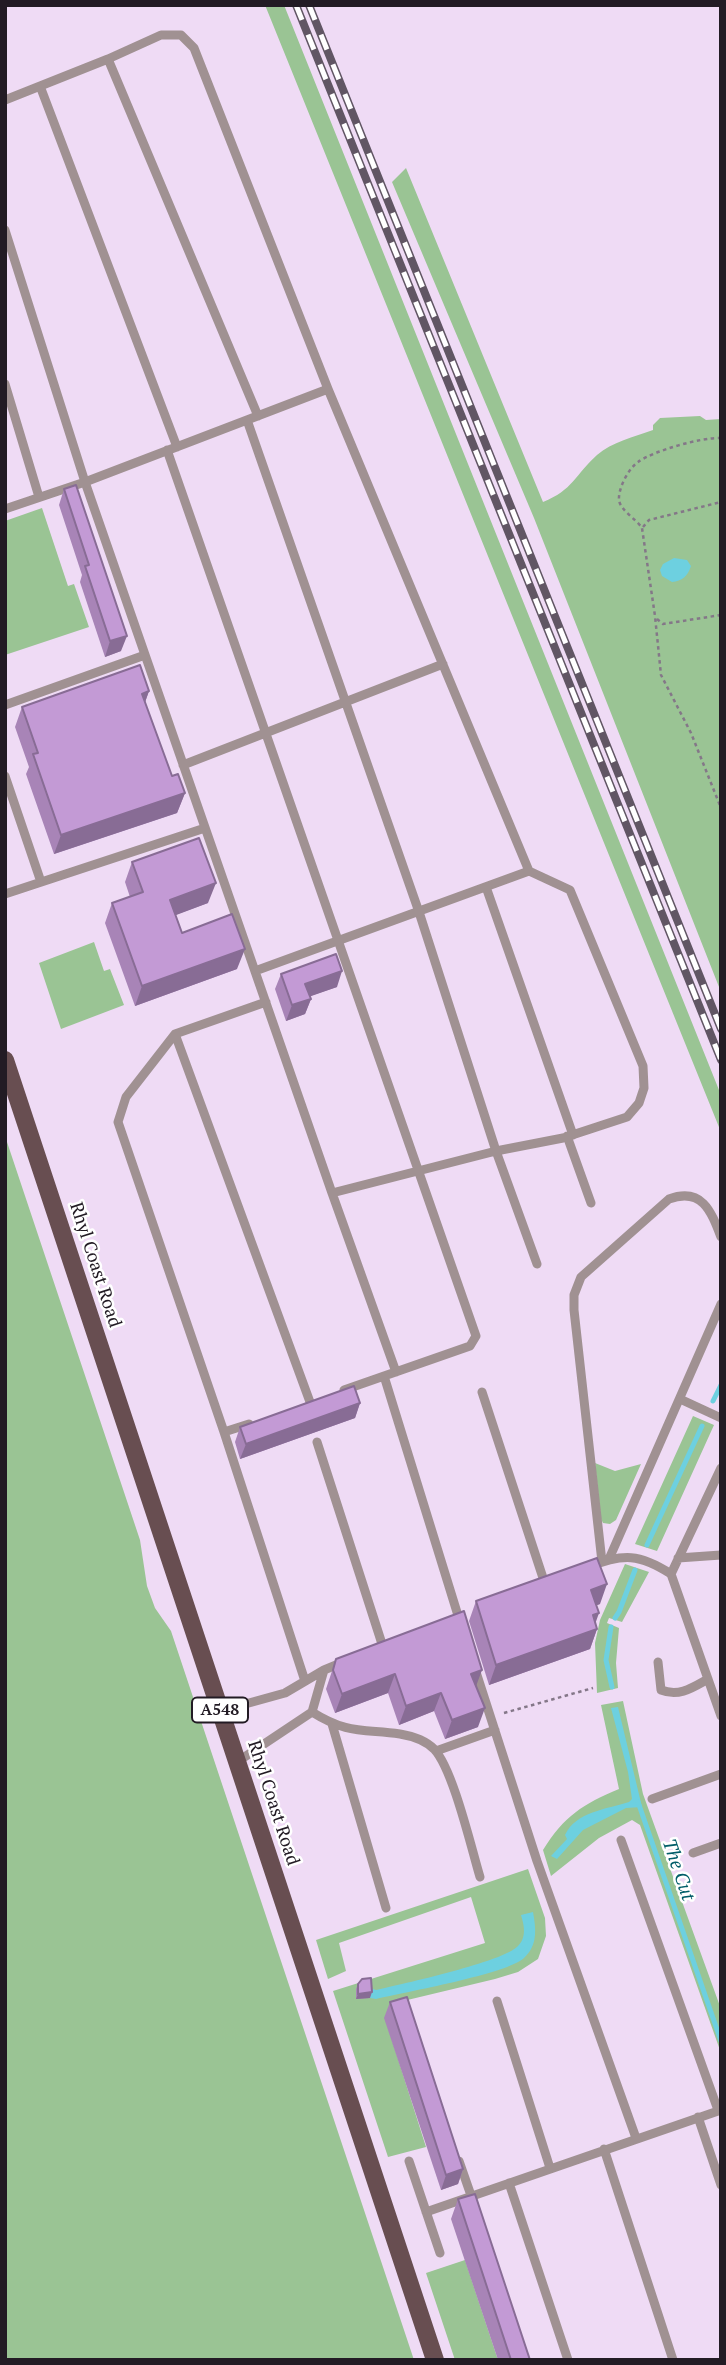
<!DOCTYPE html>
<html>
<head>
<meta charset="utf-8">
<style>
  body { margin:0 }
  #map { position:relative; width:726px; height:2365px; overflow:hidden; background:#efdbf5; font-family:"PT Serif",serif }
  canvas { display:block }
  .frame { position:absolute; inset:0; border:7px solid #221b24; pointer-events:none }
</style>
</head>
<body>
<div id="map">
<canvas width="726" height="2365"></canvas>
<div class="frame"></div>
</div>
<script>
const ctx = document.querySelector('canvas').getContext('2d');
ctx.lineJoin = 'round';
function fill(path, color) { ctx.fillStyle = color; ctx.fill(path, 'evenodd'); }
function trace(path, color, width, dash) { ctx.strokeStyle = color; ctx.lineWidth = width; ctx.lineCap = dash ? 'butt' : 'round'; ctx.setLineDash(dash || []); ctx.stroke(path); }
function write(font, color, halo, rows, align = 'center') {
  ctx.font = font + ' "PT Serif",serif'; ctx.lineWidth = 5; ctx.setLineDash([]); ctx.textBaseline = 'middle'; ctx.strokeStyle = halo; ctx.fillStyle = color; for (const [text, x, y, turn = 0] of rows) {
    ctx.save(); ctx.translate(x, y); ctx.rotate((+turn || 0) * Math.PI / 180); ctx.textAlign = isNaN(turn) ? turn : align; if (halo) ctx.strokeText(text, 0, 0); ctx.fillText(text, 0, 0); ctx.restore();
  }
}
const green = new Path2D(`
  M265,5H284L721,1095V1132Z
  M406,168L543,502C573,490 575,475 597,455C612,442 634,437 653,430V425L660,418L700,416L706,420L721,419V992L534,518L392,182Z
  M42,508L68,586L74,584L89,627L5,655V521Z
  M94,942L104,971L110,969L124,1005L61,1029L39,963Z
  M5,1136L140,1540L147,1586L155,1608L171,1631L414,2360H5Z
  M693,1416L714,1425L657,1551L635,1544Z
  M595,1463L615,1471L641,1464L616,1520L610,1524L603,1523L601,1519Z
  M625,1564L649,1572L622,1622L609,1618L607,1623L619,1628L616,1663L618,1688L597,1693L595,1643L600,1620Z
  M623,1701L643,1794L721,2009V2053L640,1825L632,1820L599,1838L551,1876L543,1850C564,1816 583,1804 619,1789L601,1705Z
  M528,1869L545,1918L546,1936L538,1959L518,1972L495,1979L399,2002L385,2018L426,2147L388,2157L333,1991L485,1943L471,1897L339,1943L346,1971L328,1979L316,1940Z
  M465,2260L498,2360H455L426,2273Z`);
const water = new Path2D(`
  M674,558L687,560L691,566C688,576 682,581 672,582L662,576L660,570L663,564Z
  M618,1707L642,1807L626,1808L583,1830L557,1859L551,1856L567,1839L565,1835C575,1812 607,1809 629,1802L632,1799L628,1772L611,1708Z
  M533,1912C536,1929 538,1945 524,1958C507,1974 405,1992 376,1999L370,1998L369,1988L376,1990C402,1984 503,1962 518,1946C527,1937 524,1925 521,1915Z`);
const stream = new Path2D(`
  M713,1401L721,1385
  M647,1545L702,1426
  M615,1618L619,1612L635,1570
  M611,1627L606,1660L612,1687
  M638,1802L721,2041`);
const path = new Path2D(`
  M721,438C702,437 653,451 638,462C629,468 618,488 619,500C620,510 636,519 642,528L655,616L661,675L691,733L721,808
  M643,527L649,520L721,502
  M657,619L663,624L721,615
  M504,1713L593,1688`);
const service = new Path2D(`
  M108,59L258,416
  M40,86L177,447
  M5,100L108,59L161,35H181L194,48L328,389L529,871L570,890L643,1066L644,1088L639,1103L627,1117L563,1138L496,1151L332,1193L85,482L5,230
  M5,384L39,497
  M247,420L419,912L496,1151L537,1264
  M167,450L476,1336L470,1346L344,1390
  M5,509L85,482L328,389
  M5,705L145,655
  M183,765L443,664
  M5,776L41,882
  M486,887L573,1135
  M5,894L205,828
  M255,971L529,871
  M266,1002L175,1034L126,1097L118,1122L224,1432L305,1681
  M175,1034L310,1402
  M567,1136L591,1203
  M332,1193L396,1372
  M384,1376L460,1622
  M482,1392L545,1584
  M680,1399L721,1418
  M224,1432L249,1424
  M317,1442L383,1647
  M678,1558L721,1555
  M609,1559L721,1304
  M602,1562L574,1310V1295L581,1277L669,1199C702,1187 711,1211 721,1237
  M589,1567C623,1553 640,1554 671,1574L721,1716
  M671,1574L721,1468
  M658,1662L661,1690C679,1697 692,1688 708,1679
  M475,1669L537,1861L636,2138
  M220,1711L285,1693L324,1670L341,1663
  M312,1712C347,1734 362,1729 400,1734C412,1736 425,1740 434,1749C453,1769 471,1847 480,1877
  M332,1724L386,1908
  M436,1751L495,1730
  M237,1762L312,1712L324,1670
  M652,1799L721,1774
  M621,1840L718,2110
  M693,1853L721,1843
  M497,2001L550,2168
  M698,2117L721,2185
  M604,2149L673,2360
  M409,2161L440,2253
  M459,2161L474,2204
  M509,2183L568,2360
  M426,2212L721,2110`);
const primary = new Path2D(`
  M5,1060L435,2360`);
const rail = new Path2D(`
  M296,5L721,1060
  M309,5L721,1029`);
const wall = new Path2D(`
  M64,489L121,651L105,657L80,582L82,575L59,505Z
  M149,691L145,702L172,776L185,793L177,813L54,854L26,774L29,767L15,727L22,707Z
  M132,862L208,903L175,915L182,933L237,969L135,1006L105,923L112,903L130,897L125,882Z
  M281,974L337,987L310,996L311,999L305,1014L286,1021L275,989Z
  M360,1403L355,1418L240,1459L235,1442L240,1427Z
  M476,1601L600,1604L597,1605L595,1623L597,1629L590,1649L489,1685L469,1621Z
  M336,1659L476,1687L478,1727L445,1739L434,1711L399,1725L388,1693L335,1713L326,1689Z
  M358,1984L370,1998L356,1999V1989Z
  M390,2002L463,2169L458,2184L441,2190L384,2018Z
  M458,2199L530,2360H498L451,2219Z`);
const shadedWall = new Path2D(`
  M127,636L121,651L105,657L110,641Z
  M149,691L142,711V694Z
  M185,793L177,813L54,854L61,835Z
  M216,883L208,903L163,920L170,900Z
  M245,949L237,969L135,1006L142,986Z
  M342,971L337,987L300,1000L305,984Z
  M311,999L305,1014L286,1021L292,1005Z
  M360,1403L355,1418L240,1459L246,1444Z
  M607,1584L600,1604L584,1610L591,1590Z
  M599,1613L593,1630L597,1629L590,1649L489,1685L496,1665L593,1615Z
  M482,1670L475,1689L471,1674Z
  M395,1674L388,1693L335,1713L342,1694Z
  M441,1693L434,1711L399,1725L406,1706Z
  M485,1708L478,1727L445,1739L452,1720Z
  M372,1992L370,1998L356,1999L358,1994Z
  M463,2169L458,2184L441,2190L446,2175Z`);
const building = new Path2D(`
  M76,485L127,636L110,641L85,566L89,565L64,489Z
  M140,665L149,691L142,694L172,776L178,774L185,793L61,835L33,754L38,753L22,707Z
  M199,838L216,883L170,900L182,933L232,914L245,949L142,986L112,903L143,892L132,862Z
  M336,954L342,971L305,984L311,999L292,1005L281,974Z
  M354,1386L360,1403L246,1444L240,1427Z
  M597,1558L607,1584L591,1590L599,1613L593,1615L597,1629L496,1665L476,1601Z
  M464,1611L482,1670L471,1674L485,1708L452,1720L441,1693L406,1706L395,1674L342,1694L333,1670L336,1659Z
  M371,1978L372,1992L358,1994V1984L362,1979Z
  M407,1997L463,2169L446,2175L390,2002Z
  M475,2194L530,2360H511L458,2199Z`);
const shields = [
  [220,1710,56]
];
const shieldNames = [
  ["A548",220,1710]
];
const streetNames = [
  ["Rhyl Coast Road",95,1265,72],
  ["Rhyl Coast Road",273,1803,72]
];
const waterNames = [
  ["The Cut",678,1870,71]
];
fill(green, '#9ac494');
fill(water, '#6dd0e0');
trace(stream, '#6dd0e0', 5);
trace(path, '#847788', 2.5, [3.5, 3.5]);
trace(service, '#a09192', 9);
trace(primary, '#684e51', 18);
trace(rail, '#615664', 8);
trace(rail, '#fff', 5, [16]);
fill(wall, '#a884b7');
fill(shadedWall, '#886c95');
fill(building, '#c39ad5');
trace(building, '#886c95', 2);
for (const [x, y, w] of shields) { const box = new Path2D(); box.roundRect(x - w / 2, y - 12.5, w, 25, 5); ctx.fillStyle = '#fff'; ctx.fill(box); trace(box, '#221b24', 2); }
write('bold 16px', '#221b24', null, shieldNames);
write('18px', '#221b24', '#fff', streetNames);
write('italic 19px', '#015d68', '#fff', waterNames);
</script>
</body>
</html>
